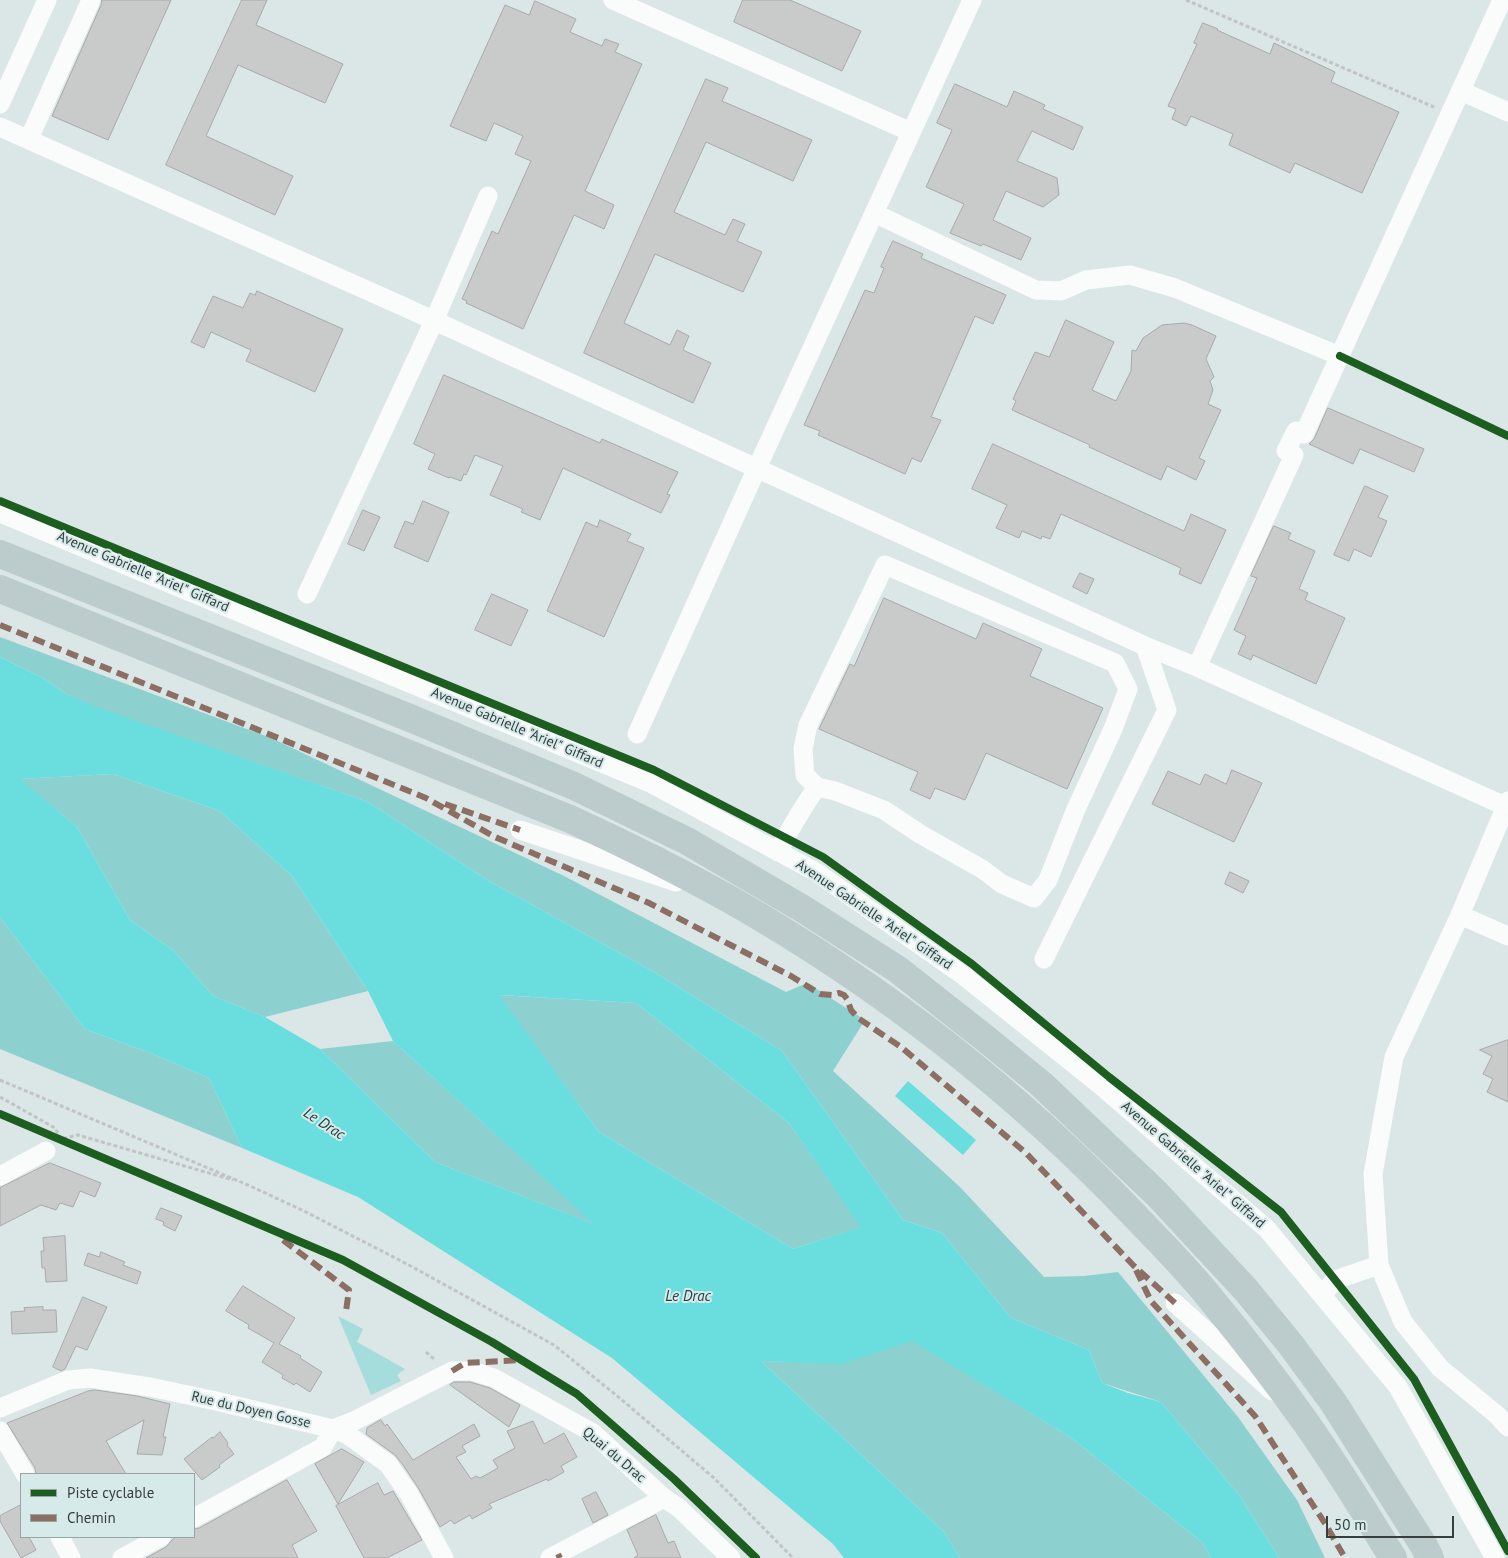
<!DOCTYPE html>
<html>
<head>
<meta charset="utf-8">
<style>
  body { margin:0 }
  #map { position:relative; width:1508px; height:1558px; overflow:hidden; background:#dbe6e6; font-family:"PT Sans",sans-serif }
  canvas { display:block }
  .legend { position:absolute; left:20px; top:1473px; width:175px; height:65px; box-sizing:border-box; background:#d7eaea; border:1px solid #97a5a5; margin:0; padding:6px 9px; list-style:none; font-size:15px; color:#363e3e }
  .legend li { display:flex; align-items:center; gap:10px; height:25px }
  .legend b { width:25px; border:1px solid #97a5a5 }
  .scale { position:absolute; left:1326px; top:1516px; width:128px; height:22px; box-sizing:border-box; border:2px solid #363e3e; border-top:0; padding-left:6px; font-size:15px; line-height:18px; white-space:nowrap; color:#363e3e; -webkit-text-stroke:4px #d7eaea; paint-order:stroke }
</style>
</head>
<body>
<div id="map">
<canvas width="1508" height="1558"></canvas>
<ul class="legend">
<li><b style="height:6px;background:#1b5e20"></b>Piste cyclable</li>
<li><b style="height:6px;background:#8d6e63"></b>Chemin</li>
</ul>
<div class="scale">50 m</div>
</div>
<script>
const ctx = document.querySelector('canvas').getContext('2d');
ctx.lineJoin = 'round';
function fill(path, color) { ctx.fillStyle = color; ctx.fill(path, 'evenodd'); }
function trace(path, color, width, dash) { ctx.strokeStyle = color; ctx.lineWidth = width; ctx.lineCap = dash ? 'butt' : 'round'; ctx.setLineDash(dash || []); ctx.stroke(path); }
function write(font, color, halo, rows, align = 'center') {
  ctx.font = font + ' "PT Sans",sans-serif'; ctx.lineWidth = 4; ctx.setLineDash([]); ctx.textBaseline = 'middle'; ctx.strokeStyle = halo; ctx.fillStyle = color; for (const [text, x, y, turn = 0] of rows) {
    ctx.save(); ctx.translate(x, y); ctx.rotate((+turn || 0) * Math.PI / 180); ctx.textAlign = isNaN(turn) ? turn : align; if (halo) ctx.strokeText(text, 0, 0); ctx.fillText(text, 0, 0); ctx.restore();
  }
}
const green = new Path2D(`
  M338,1316L363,1329L357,1342L405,1369L397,1375L401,1381L371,1395Z`);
const forest = new Path2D(`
  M0,637L271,738L562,875L786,992L807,983L865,1020L833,1071L960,1187L1044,1277L1084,1276L1118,1272L1238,1417L1297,1500L1325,1558H1279L1239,1495L1161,1402L1102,1383L1089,1350L1011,1318L942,1233L903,1220L782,1051L654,972L487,880L368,802L94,707L66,694L43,678L0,657Z
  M113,774L220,811L292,876L368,991L265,1017L213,996L174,951L130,920L77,827L19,779Z
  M0,917L85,1029L153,1054L209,1078L242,1148L0,1049Z
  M498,995L636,1003L789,1123L862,1227L793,1249L599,1132Z
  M393,1041L596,1225L435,1162L320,1049Z
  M912,1340L1070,1437L1203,1543L1211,1558H960L944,1532L761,1361L842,1363Z`);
const water = new Path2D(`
  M0,657L43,678L66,694L94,706L368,802L487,880L654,972L782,1051L903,1220L942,1233L1011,1318L1089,1350L1102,1383L1128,1393L1161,1402L1239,1495L1279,1558H1211L1203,1543L1070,1437L912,1341L842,1364L761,1361L944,1532L960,1558H844L833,1544L612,1358L358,1197L242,1148L209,1078L153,1054L85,1029L0,917ZM113,774L220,811L292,876L368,991L393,1041L594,1224L435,1162L320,1049L265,1017L213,996L174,951L130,920L77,827L20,779ZM499,995L636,1003L789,1123L861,1227L793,1249L599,1132Z
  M908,1081L976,1140L963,1155L895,1096Z`);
const building = new Path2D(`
  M102,0H171L108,140L52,116L101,5Z
  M242,0H267L256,25L343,64L325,103L238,65L206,136L293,176L275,215L166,165Z
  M743,0H790L861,31L842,71L734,22Z
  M535,1L576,19L570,32L602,46L605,39L619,44L615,52L642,64L585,191L614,205L604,229L574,215L523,329L466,303L467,301L462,299L492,231L498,234L531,161L515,154L523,136L494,123L486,141L450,126L505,5L529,15Z
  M1203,23L1218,29L1217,30L1270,54L1274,43L1335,72L1331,82L1399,112L1362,193L1295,163L1290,173L1229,145L1233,134L1191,116L1186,126L1172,119L1176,109L1168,106L1197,44L1194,43Z
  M706,79L728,88L722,101L812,140L793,181L706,142L674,212L725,235L733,219L745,224L737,241L762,252L743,292L655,254L624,323L670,345L677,330L689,336L683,350L711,363L693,403L584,353Z
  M955,84L1007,107L1014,91L1045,105L1043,109L1083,127L1073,150L1032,131L1017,161L1057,178L1059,195L1043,207L1006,191L993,220L1031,238L1021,260L983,244L981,246L950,233L964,204L926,187L952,130L937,123Z
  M893,241L923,254L921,258L1006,295L993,324L975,316L931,417L941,420L921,462L912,458L905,474L818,435L820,431L804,425L865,290L874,293L884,268L881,267Z
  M257,291L343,329L315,392L246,361L251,350L211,332L204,348L191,342L213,296L243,308L250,293L255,295Z
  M1066,320L1114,342L1092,390L1116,401L1131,371L1132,350L1136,351L1143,338L1152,332L1162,325L1184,323L1192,325L1216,336L1206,359L1214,377L1210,381L1213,390L1208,404L1221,410L1199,458L1205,461L1196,480L1167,466L1161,480L1089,447L1090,445L1012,410L1016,401L1013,399L1035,352L1049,357Z
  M444,375L600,443L602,439L678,472L667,494L670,495L661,513L563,468L540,520L521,512L523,509L490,495L503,466L475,455L466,475L464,474L461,481L450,477L449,478L428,469L435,454L414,444Z
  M1328,408L1424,449L1414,472L1360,449L1353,464L1309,444L1314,439Z
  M993,444L1184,531L1191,514L1226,530L1201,584L1179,574L1181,568L1061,514L1050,539L1042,536L1041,539L1022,531L1019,538L996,528L1007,505L972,489Z
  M1365,486L1388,496L1378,517L1387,521L1371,557L1354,549L1349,561L1334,555Z
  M423,501L449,512L428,562L394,547L405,521L413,524Z
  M363,510L380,517L364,551L348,544Z
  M600,520L631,534L627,541L644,548L604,637L547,611L586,522L597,527Z
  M1274,526L1291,533L1288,539L1315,551L1299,589L1308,593L1305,600L1345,618L1316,684L1253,655L1251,660L1238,654L1246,636L1234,630L1257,578L1251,576Z
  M1080,573L1094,579L1087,594L1073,587Z
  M492,594L528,610L511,646L475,630Z
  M884,598L976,639L983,623L1042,649L1030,676L1103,708L1067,789L986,753L965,800L935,788L930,799L910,790L918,772L819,729L850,664L854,666Z
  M1232,770L1262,783L1234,842L1152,804L1168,771L1200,785L1205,774L1226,784Z
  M1230,872L1249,881L1243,893L1225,884Z
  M1508,1040V1102L1487,1092L1493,1079L1483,1074L1492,1056L1480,1050Z
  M50,1163L101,1183L95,1197L80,1191L73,1207L60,1203L56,1210L41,1205L0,1226V1188Z
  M161,1208L182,1216L175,1231L163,1225L164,1222L156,1219Z
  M65,1236L67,1281L46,1282L45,1268H42L41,1251H44L43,1238Z
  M101,1252L125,1262L123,1265L141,1272L137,1284L84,1265L88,1253L99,1257Z
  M243,1286L295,1318L279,1344L301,1356L300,1358L322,1372L310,1392L296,1383L294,1385L282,1378L283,1375L262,1362L274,1343L248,1328L249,1325L226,1311Z
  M83,1297L107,1307L87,1350L76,1346L65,1369L61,1371L53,1367Z
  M43,1307V1310H56L57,1332L12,1334L11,1312L25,1311L24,1308Z
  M454,1382H470L490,1388L520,1405L509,1427L450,1385Z
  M95,1390L137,1396L170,1404L163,1437H166L162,1455L137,1454L144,1420L106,1441L126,1474H36L35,1468L7,1423L88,1391Z
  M381,1420L385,1426L387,1424L413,1460L474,1424L480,1436L462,1446L466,1452L456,1457L471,1479L476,1476L480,1478L498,1468L493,1460L515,1448L507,1431L533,1421L544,1444L564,1433L577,1457L561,1466L564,1472L548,1481L547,1479L489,1504L492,1508L472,1519L470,1515L454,1524L451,1520L440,1527L419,1489L403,1465L395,1455L366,1434L367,1428Z
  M220,1432L228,1443L227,1445L234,1454L219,1465L220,1467L202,1480L184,1459L212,1437L213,1438Z
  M342,1449L364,1462L338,1504L315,1464Z
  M287,1480L317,1531L292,1545L298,1558H146L166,1547L172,1540L176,1537H194V1529L199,1528Z
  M378,1483L384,1495L393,1491L422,1540L387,1558H364L336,1506Z
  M596,1492L608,1515L593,1523L582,1499Z
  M21,1505V1537H29L36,1550L21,1558L0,1521V1516Z
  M656,1515L668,1543L674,1541L681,1558H634L638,1555L627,1530Z`);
const path = new Path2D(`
  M1186,0L1434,107
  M0,1080L248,1185L306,1212L407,1264L554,1345L616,1395L714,1478L793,1558
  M0,1097L55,1128L61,1139L78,1135L233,1180
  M426,1352L435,1360`);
const minor = new Path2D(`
  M613,0L911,132
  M1461,91L1508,112
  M0,104L47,0
  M0,127L400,305L1145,646L1197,667L1505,806
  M29,139L91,0
  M874,213L1036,290L1061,291L1086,280L1130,275L1175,288L1340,356
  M0,513L650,783L816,872L964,976L1099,1084L1267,1229L1398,1387L1495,1558
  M307,594L434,321L488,196
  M1197,667L1294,455L1286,451L1296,431L1304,434L1502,0
  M637,734L757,468L972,0
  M1508,801L1460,915L1394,1057L1373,1174L1379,1265L1403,1322L1440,1368L1497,1415L1508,1427
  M520,830L676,882
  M778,852C790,829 802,808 817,787L835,791L884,810L920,834L982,869L1002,884L1034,898L1048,880L1076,809L1113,729L1128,689L1115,663L885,565L808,725L803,749L805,775L817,787
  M1460,915L1508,936
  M1044,959L1167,710L1145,646
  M0,1176L46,1151
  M1322,1295L1335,1280L1379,1265
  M1175,1303L1272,1391
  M0,1408L68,1380L90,1378L150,1387L216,1401L333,1429L348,1435L388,1464L409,1494L444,1558
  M0,1431L25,1474
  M194,1518L323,1447L333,1429L354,1421L452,1371H472L494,1378L593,1433L664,1498L679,1508L731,1558
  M60,1537L71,1558
  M122,1558L161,1537
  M550,1558L664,1498`);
const highway = new Path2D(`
  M0,554L410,718L574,786L687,841L803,909L897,969L986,1039L1041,1084L1157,1194L1246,1290L1291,1345L1333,1402L1424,1546L1430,1558
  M0,589L570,819C625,844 679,871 731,900C880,985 1017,1092 1135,1216C1161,1243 1188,1270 1211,1299C1244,1339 1275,1379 1304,1420C1336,1465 1365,1512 1393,1558`);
const quiet = new Path2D(`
  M0,625L426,798L495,837L649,903L791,976L820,994L832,995L839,993L844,995L847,999L851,1010L858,1018L901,1047L1026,1153L1134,1266L1175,1303
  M445,804L520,830
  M283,1240L349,1290L346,1311
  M1136,1270L1151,1301L1255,1416L1326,1525L1345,1558
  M452,1371L465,1363L521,1360
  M558,1554L560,1558`);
const cycleway = new Path2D(`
  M1340,356L1508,436
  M0,501L654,770L823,857L972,964L1109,1077L1281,1212L1414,1379L1508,1551
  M0,1114L343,1260L492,1342L577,1394L674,1479L756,1558`);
const streetNames = [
  ["Avenue Gabrielle \"Ariel\" Giffard",143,572,23],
  ["Avenue Gabrielle \"Ariel\" Giffard",517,728,23],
  ["Avenue Gabrielle \"Ariel\" Giffard",874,915,34],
  ["Avenue Gabrielle \"Ariel\" Giffard",1193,1165,41],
  ["Rue du Doyen Gosse",251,1410,13],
  ["Quai du Drac",614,1455,40]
];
const waterNames = [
  ["Le Drac",324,1124,33],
  ["Le Drac",688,1297]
];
fill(green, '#a5dcdc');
fill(forest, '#8cd0d0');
fill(water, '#6adede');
fill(building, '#c9caca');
trace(building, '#a7aaa9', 1);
trace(path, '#c2c4c4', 3, [4, 2.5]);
trace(minor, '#fafbfb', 19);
trace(highway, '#bccccc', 28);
trace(quiet, '#8d6e63', 6, [12, 6]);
trace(cycleway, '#1b5e20', 8);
write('14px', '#363e3e', '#d7eaea', streetNames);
write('italic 15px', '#284141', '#d7eaea', waterNames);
</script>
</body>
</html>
